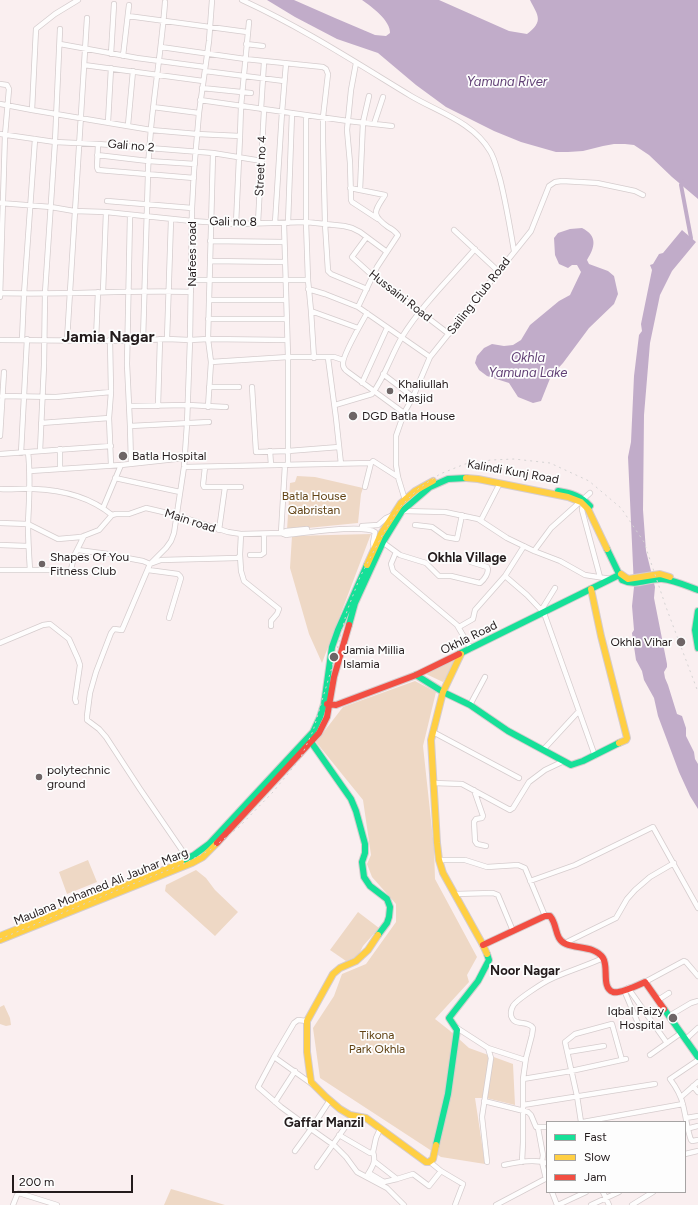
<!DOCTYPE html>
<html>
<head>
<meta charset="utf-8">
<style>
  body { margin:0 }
  #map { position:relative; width:698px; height:1205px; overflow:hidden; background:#faeff0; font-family:Figtree,sans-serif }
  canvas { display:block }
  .legend { position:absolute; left:546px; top:1121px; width:140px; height:72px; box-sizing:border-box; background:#fdfdfd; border:1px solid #a6a3a3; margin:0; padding:5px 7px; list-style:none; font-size:12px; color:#231b1c }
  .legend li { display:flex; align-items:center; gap:8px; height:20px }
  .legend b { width:20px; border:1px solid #a6a3a3 }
  .scale { position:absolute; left:12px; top:1175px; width:121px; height:18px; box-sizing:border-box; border:2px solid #231b1c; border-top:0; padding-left:5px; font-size:12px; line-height:14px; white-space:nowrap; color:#231b1c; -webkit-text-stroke:3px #fdfdfd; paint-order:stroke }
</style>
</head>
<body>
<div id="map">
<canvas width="698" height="1205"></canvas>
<ul class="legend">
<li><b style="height:5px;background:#16e098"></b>Fast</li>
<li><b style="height:5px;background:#ffcf43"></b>Slow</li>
<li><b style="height:5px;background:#f24e42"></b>Jam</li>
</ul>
<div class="scale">200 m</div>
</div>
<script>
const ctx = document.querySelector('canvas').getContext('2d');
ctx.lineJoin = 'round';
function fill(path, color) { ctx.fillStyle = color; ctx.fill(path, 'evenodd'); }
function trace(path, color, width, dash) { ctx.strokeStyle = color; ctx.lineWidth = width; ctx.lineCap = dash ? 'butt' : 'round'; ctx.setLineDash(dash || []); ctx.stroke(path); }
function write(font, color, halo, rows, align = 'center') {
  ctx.font = font + ' Figtree,sans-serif'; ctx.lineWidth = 3.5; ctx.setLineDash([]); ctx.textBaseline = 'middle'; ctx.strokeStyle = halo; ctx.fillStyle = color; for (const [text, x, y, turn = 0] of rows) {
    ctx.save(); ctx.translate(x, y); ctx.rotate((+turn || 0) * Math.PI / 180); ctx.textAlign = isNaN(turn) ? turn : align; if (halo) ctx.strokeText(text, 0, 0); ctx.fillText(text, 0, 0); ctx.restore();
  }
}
const green = new Path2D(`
  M297,476L315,477L363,488L361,494L358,523L287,530L290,483L295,482Z
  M371,534L322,663L309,634L290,568L292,536Z
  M452,659L456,661L443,682L426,674Z
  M415,681L436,692L423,746L434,848L435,879L477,957L467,975L469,982L435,1019L449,1030L469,1048L513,1064L515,1105L486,1098H475L485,1164L441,1157L320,1078L313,1028L334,996L342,974L366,964L396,922V904L372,877L367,864L371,855L363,800L316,742L343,707Z
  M88,860L97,882L67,894L59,872Z
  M196,870L206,878L215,890L238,912L215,936L165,891L166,885Z
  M358,912L379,928L363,946L358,956L346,961L330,950Z
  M4,1005L10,1018L11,1025L6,1026L0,1024V1007Z
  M171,1189L178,1191L225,1205H164Z`);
const water = new Path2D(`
  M267,0H294L335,18L375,35L386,36L390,33C391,21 371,6 362,0H439L509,31L527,34C544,21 538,16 530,0H698V199L672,177L649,155L634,145L625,144H614L603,146L583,151L568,152H556L521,142L494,131L446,107L416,85L378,53L337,39L295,17Z
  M582,228C598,236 595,247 587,260L589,264L608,271L614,276L618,294L614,304L589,328L563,363L551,376L541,401L533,403L518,397L509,383L487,376L479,370L475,363L477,356L484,348L492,344L504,346L513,345L521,340L530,325L559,301L570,295L581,272L577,265H572L568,268L559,264L555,255L554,238L558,233L570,229Z
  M682,230L696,242L672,271L660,295L650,343L644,415L643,510L646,551L655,587L654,598L667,664V667L664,672L665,678L668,685L677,714L682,716L686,728V736L694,752L695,759L698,764V809L690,796L679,772L658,716L654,698L644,680L642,671L636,660L632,633L634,630L632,606L634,587L628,457L631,442L634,376L639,335L642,331L641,324L652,270L650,265L653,264L659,254L663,253Z`);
const canal = new Path2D(`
  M683,181L681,185L691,238L688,242`);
const street = new Path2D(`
  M242,0C301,27 355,62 411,96C438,112 473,122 490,151C495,159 497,170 500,179C506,203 510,227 514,251
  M128,16L247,32
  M60,44L137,58L205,67
  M246,44L263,46
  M161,47L245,59L323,67L326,69L328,74L323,117V140L325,224L328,271L331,274L367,289
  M111,54L114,4
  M123,56L129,5
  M356,63L351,90L347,130L350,163L351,200L352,202L378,219
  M84,65L203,81
  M205,71L284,81
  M0,84L7,85L9,89L5,135L0,297
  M202,88L251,93
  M200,100L348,121L392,126
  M0,104L32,110L151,130L197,134L240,136
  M153,107L199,113
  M261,109L264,62
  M32,110L36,29L55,14L78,0
  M306,115V222L308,280L311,311L314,358
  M108,122L111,68
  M374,124L383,97
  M128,125L133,71
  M0,134L55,142L98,144L213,153L262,161
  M98,144L97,167L98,170L194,178
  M97,155L148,161L195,164
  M350,188L385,195C375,211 370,214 388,227C392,229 395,231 398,235L377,267L358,307
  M360,190L363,122L369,96
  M107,201L192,208
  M0,203L51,207L74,211L106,212L192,221L236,224L306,222L344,226L352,228L360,232L387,252
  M130,215L127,364L130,426
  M258,223L264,110
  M275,223L282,112L286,64
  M284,223L288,357V465
  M288,223L292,113
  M236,224L240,136L241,106L249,22
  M454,230L498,271
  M366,238L352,257L373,276L449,334
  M210,241L284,242
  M210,261L285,262
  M192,280H308
  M308,289L325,294L358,307L430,357
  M103,292L106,212
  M0,293C64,295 128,290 191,292
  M209,300H286
  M311,311L358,328
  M367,313C362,322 342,356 343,364C343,368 345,370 348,372L404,413
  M208,319H286
  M167,339L171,220
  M0,340L128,341L167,339L190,340L208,339L287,340
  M22,340L24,294L35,139
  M67,340L87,18
  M96,340L98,292
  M110,340L111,392L109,418L111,465
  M143,340L148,174C148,159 150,144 151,128C155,86 162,44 165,2
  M328,358L336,418L341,464
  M211,362L288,357H334L343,360
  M383,374L413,397
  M362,383L387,328
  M209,387H239
  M252,387L256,452L288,451L339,447
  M2,396L56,397L111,392
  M335,405L372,394C385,377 391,355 402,337C421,306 451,277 475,249
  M129,406L188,405L226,407
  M158,406L160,339
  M208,407L211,362L208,339L213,153
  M41,423L109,418
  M0,436L4,372
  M40,451L44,365L45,293L55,142L60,29
  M270,451L271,465
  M28,452C31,476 29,499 28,524C28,539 29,555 30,570
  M21,453L27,339
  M0,454L111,446
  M131,463L130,426L209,422
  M184,467L371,463
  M205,467L203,485L204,487H241
  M60,469V449
  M30,471L121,465L185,458
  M115,478L180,492
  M365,487L371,463L373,461L398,477
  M0,489C11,490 23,488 34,489C63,490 90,497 112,515
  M405,500L398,477L396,465V436L404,413L413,397L430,357L531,231L549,186L555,182L562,181L597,183L635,191L643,195
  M583,504L582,510L600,577
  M103,508L121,465
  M402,511L445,512L478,519L507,538L534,551L560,561L585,575L611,579
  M481,520L500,483
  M0,523L28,524L58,539L81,537L99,530L112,515L116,514H129L146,508L176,515L228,532L241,534L281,533L286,535C303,533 363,524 375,532L373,543L374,548
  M415,525L432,527L446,537L457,539L462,515
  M362,526L378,525L386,518L393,515
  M219,530L225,487
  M281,533L286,531L307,529
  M281,533L285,465
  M381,541L400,555L426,563L439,576H451L480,583C484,580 490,572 487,567L471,562
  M0,545L28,546
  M78,550L108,554
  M534,551L551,528L590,493
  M396,552L391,564L393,571L457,625L471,649
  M240,555L241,571L244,581L279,609L277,614L271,621V626
  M250,555H261L264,553V534
  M116,556L143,561L150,564L161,560L237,558L240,556V554L241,534
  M0,570H71L74,556L84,536
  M148,570L178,574L180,576L181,578L169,618
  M505,576L527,595L544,613L595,756
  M542,609L555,588
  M459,627L473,619L475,610L505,576L524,546
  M0,643L43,625L50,624L69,639L78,659L80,665L75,699L76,702
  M470,705L485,677
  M433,732L519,778
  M543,750L579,711
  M433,783L462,784L510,810L513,808L529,782L545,770L564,761
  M474,790L483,816L482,818L476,819L474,822L475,841L477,844L486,846
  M188,859L140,789L106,737L99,729L87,720V716L90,693L96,672L111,633L114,629L122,630L150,564L166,548L171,541L174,533L184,467L187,424L190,340L192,208L194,171L199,113L209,41L212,0
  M439,860H465L487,867L518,865L525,868L545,916
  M530,881L575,865L653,827L698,908
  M455,894L493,893L498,895L513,931
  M565,943L616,918L627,899L635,890L650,877L674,863
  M645,982L684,961L686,962L698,976
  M628,988L667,1043
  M624,990L640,1028
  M658,1000L669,993
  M669,1016L691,1003L698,1001
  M307,1021L298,1020L294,1023L274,1057L312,1084
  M457,1028L488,1048L491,1058L482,1117L487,1162
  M686,1039L698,1028
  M488,1048L525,1060
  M568,1052L604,1046
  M650,1055L681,1033
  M274,1057L258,1087L281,1107L311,1129L330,1100
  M698,1060L670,1079C676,1087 681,1095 683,1105C686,1117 687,1129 691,1140L692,1141L698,1140
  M523,1079L571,1071L626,1059
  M693,1086L698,1092
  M681,1097L698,1082
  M484,1101L528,1112L531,1115L536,1127H547
  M275,1102L295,1071
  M523,1105L655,1084
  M686,1118L698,1116
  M581,1122L577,1096L565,1042L575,1034L612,1024L622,1060
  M583,1122L683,1104
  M538,1128L543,1155L542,1162L546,1179
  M686,1129L698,1126
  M339,1135L370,1153L373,1152L376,1138L380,1129
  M295,1151L311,1129L335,1146L346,1157L357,1172L387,1188L404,1205
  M685,1154L698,1151
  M374,1161L397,1179
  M430,1162L441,1171L463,1184L455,1205
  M522,1162L523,1142V1079L526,1058L532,1035L533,1028C528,1020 515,1026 512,1018C510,1015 511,1009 513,1006C516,1000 544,982 551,979C568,971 586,966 603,958
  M504,1165C518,1162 533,1159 547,1163
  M317,1167L353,1116
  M369,1173L384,1182L397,1179L413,1174L429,1186L441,1171
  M368,1174C373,1166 376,1161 373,1152
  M552,1192L557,1205
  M603,1192L609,1205
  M13,1205L17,1195L19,1193L57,1205
  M496,1205L547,1178
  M558,1205L586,1192
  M591,1205L619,1192
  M632,1205L653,1192`);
const fast = new Path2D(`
  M558,491C571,493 581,496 590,506
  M607,549L622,580C636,587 648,578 662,579C674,580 687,586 698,590
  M698,611L695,630L698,648
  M349,625L355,603L383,542L402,511L430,487L448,479L466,478
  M459,654L619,575
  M416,675L443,692L470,705L508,731L571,765L583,761L619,743
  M311,742L351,799L356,811L365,844V853L362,862L364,877L370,886L387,899L390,907L389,917L387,923L378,935
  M181,862L194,855L209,844L313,732L320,717L324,704L332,647L338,630L367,565
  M664,1009L698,1057
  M436,1145L448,1094L457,1030L449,1018L478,981L489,960L487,954`);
const slow = new Path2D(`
  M466,478L478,479L568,497L581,502L588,509L607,549
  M367,565L381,534L401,503L415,491L433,481
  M621,574L628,579L660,574L670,577
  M591,589L601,636L627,738L626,740L619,743
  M461,654L443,692L431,740L437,843L439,860L443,873L483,945L487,954
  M378,935L368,950L356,961L340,968L333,974L307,1021V1052L311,1082L326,1097L340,1109L350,1115L366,1118L426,1162H429L433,1159L436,1145
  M0,936L171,867L181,862
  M0,940L192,863L203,857L217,843`);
const jam = new Path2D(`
  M327,704L336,705L416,675L459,654
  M217,843L319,733L327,717L334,677L349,625
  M483,945L545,916H550C558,925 554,939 566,944C578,949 595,946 603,958C609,967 601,988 613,992C620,994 638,985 645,982L664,1009`);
const rail = new Path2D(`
  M0,939L120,889L181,865L210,850L239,827L273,792L300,759L313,731L335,657L347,611L360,577L384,532L398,509L418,489L440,474L465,464L491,460L514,459L550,463L589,481L621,508L644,542L666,607L698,692`);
const markers = [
  [390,391,4,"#6e6566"],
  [353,416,5,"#6e6566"],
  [123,456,5,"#6e6566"],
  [42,564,4,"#6e6566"],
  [681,642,5,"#6e6566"],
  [334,657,5,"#6e6566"],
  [39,777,4,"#6e6566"],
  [673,1018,5,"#6e6566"]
];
const streetNames = [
  ["Gali no 2",131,146,5],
  ["Street no 4",261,166,-87],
  ["Gali no 8",233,222,1],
  ["Nafees road",192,254,-90],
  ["Hussaini Road",400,296,38],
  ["Sailing Club Road",479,296,-52],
  ["Kalindi Kunj Road",513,472,10],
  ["Main road",190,521,18],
  ["Okhla Road",469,638,-26],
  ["Maulana Mohamed Ali Jauhar Marg",101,887,-22]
];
const poiNames = [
  ["Khaliullah",398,384],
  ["Masjid",398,398],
  ["DGD Batla House",362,416],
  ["Batla Hospital",132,456],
  ["Shapes Of You",50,557],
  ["Fitness Club",50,571],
  ["Okhla Vihar",672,642,"right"],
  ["Jamia Millia",343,650],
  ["Islamia",343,664],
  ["polytechnic",47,770],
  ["ground",47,784],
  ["Iqbal Faizy",664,1011,"right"],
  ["Hospital",664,1025,"right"]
];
const parkNames = [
  ["Batla House",314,496],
  ["Qabristan",314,510],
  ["Tikona",377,1035],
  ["Park Okhla",377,1049]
];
const waterNames = [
  ["Yamuna River",507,82],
  ["Okhla",528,358],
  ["Yamuna Lake",528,373]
];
const neighbourhoodNames = [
  ["Okhla Village",467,558],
  ["Noor Nagar",525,971],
  ["Gaffar Manzil",324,1123]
];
const districtNames = [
  ["Jamia Nagar",108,337]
];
fill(green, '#eed8c5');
fill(water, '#c1acc9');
trace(canal, '#c1acc9', 4);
trace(street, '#d5cccd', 6);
trace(fast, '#d5cccd', 8);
trace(slow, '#d5cccd', 8);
trace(jam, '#d5cccd', 8);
trace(street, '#fefdfd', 4.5);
trace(fast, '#16e098', 6);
trace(slow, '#ffcf43', 6);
trace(jam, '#f24e42', 6);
trace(rail, '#d5d3d3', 1, [2, 4]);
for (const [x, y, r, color] of markers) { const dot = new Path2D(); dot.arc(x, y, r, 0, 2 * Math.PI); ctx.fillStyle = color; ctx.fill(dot); trace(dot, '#fdfdfd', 1.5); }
write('12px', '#231b1c', '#fdfdfd', streetNames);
write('12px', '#231b1c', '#fdfdfd', poiNames, 'left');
write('12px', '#624314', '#fdfdfd', parkNames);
write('italic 13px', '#614075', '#fdfdfd', waterNames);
write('bold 13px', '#231b1c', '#fdfdfd', neighbourhoodNames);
write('bold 16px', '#231b1c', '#fdfdfd', districtNames);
</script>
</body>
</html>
